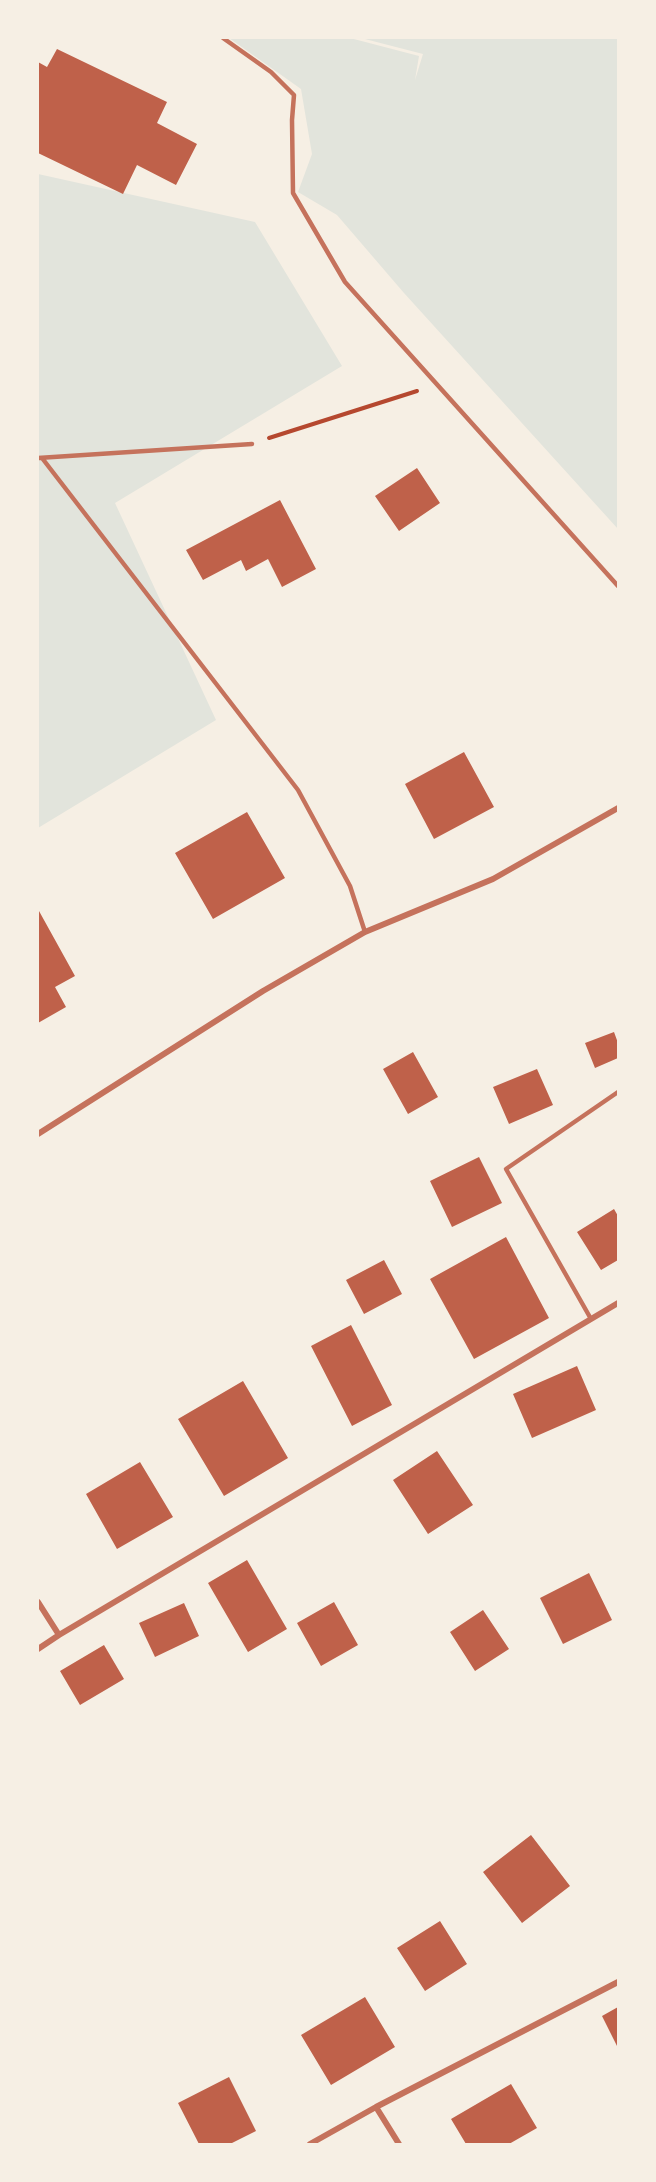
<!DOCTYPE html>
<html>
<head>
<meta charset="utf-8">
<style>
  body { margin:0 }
  #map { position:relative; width:656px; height:2182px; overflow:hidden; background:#f6efe4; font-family:"PT Sans",sans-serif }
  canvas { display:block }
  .frame { position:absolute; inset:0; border:39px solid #f6efe4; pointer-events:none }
</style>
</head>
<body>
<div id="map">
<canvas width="656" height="2182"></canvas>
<div class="frame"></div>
</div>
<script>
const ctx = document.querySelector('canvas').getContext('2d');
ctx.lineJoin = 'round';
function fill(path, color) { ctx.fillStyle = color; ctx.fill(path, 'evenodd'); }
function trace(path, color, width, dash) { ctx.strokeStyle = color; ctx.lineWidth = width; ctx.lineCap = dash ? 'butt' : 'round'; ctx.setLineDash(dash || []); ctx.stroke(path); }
const green = new Path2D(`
  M229,38H350L419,56L415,80L423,54L361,38H618V529L404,293L337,215L298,192L312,154L301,89Z
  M38,174L255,222L342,366L115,503L216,720L38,828Z`);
const building = new Path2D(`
  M57,49L167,102L157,123L197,144L176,185L137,165L123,194L38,153V62L47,67Z
  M417,468L440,503L399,531L375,496Z
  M280,500L316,569L282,587L268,559L246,571L241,560L203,580L186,550Z
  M464,752L494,807L434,839L405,784Z
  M247,812L285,878L213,919L175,853Z
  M38,911H39L75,976L55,987L66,1007L38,1023Z
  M614,1032L618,1043V1058L595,1068L585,1043Z
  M413,1052L438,1097L408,1114L383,1069Z
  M537,1069L553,1105L509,1124L493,1087Z
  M479,1157L502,1203L452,1227L430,1181Z
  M614,1209L618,1216V1260L601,1270L577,1232Z
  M506,1237L549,1318L474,1359L430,1279Z
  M384,1260L402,1294L364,1314L346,1280Z
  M351,1325L392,1405L352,1426L311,1346Z
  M577,1366L596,1410L532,1438L513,1394Z
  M243,1381L288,1458L224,1496L178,1419Z
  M437,1451L473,1505L428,1534L393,1480Z
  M140,1462L173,1517L117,1549L86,1494Z
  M247,1560L287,1629L248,1652L208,1583Z
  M589,1573L612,1620L563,1644L540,1598Z
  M334,1602L358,1645L321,1666L297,1623Z
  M184,1603L199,1636L155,1657L139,1623Z
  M483,1610L509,1649L475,1671L450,1632Z
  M104,1645L124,1679L80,1705L60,1671Z
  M531,1835L570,1886L522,1923L483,1872Z
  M440,1921L467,1964L425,1991L397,1948Z
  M365,1997L395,2047L331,2085L301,2035Z
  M618,2007V2048L602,2016Z
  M229,2077L256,2131L230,2144H199L178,2103Z
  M511,2084L537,2128L509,2144H466L451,2119Z`);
const path = new Path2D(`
  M269,438L417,391`);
const service = new Path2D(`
  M223,38L271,72L294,95L292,120L293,193L345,282L618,586
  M38,458L252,444
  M42,458L298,790L350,886L365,932
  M591,1319L506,1169L618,1092`);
const minor = new Path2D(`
  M38,1134L263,991L365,932L493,879L618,808
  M38,1602L59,1635L618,1303
  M38,1649L59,1635
  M376,2107L399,2144
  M310,2144L376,2107L618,1982`);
fill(green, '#e2e4dc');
fill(building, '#bf614a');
trace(path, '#b5482f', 4);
trace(service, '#c5725c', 4.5);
trace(minor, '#c5725c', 6);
</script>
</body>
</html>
